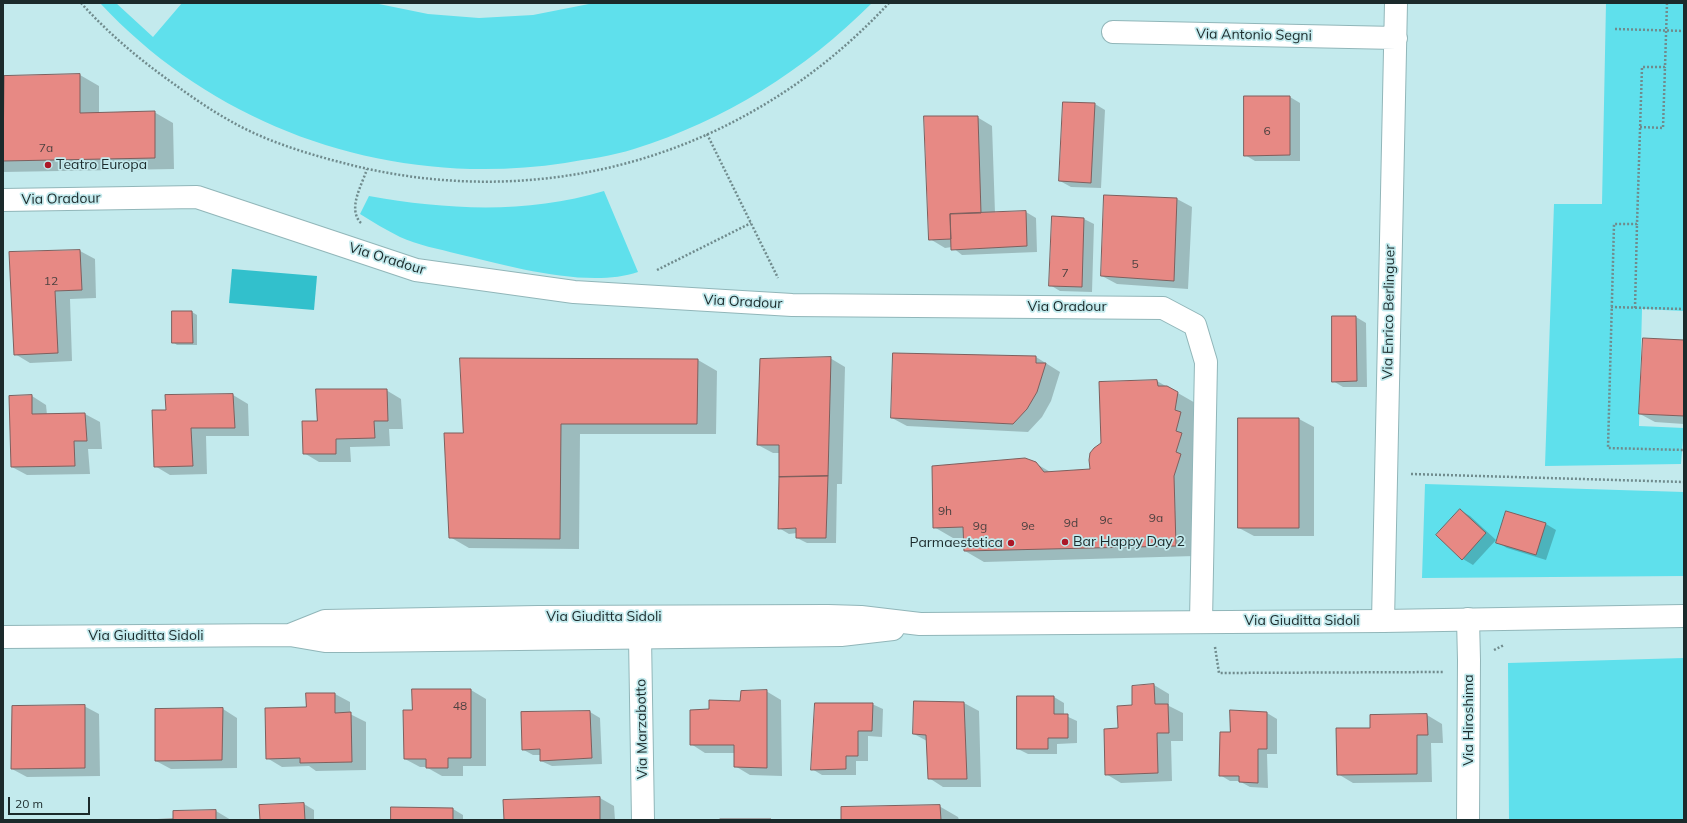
<!DOCTYPE html>
<html>
<head>
<meta charset="utf-8">
<style>
  body { margin:0 }
  #map { position:relative; width:1687px; height:823px; overflow:hidden; background:#c3eaed; font-family:Mulish,sans-serif }
  canvas { display:block }
  .frame { position:absolute; inset:0; border:4px solid #1b2a2b; pointer-events:none }
  .scale { position:absolute; left:8px; top:797px; width:82px; height:18px; box-sizing:border-box; border:2px solid #1b2a2b; border-top:0; padding-left:5px; font-size:12px; line-height:14px; white-space:nowrap; color:#1b2a2b; -webkit-text-stroke:3px #c3eaed; paint-order:stroke }
</style>
</head>
<body>
<div id="map">
<canvas width="1687" height="823"></canvas>
<div class="frame"></div>
<div class="scale">20 m</div>
</div>
<script>
const ctx = document.querySelector('canvas').getContext('2d');
ctx.lineJoin = 'round';
function fill(path, color) { ctx.fillStyle = color; ctx.fill(path, 'evenodd'); }
function trace(path, color, width, dash) { ctx.strokeStyle = color; ctx.lineWidth = width; ctx.lineCap = dash ? 'butt' : 'round'; ctx.setLineDash(dash || []); ctx.stroke(path); }
function write(font, color, halo, rows, align = 'center') {
  ctx.font = font + ' Mulish,sans-serif'; ctx.lineWidth = 3.5; ctx.setLineDash([]); ctx.textBaseline = 'middle'; ctx.strokeStyle = halo; ctx.fillStyle = color; for (const [text, x, y, turn = 0] of rows) {
    ctx.save(); ctx.translate(x, y); ctx.rotate((+turn || 0) * Math.PI / 180); ctx.textAlign = isNaN(turn) ? turn : align; if (halo) ctx.strokeText(text, 0, 0); ctx.fillText(text, 0, 0); ctx.restore();
  }
}
const green = new Path2D(`
  M100,3H116L153,37L182,3H374L428,14L479,18L533,15L594,3H872C805,70 724,121 634,149C612,156 588,159 565,163C393,189 219,131 100,3Z
  M1606,3H1684V311L1642,309L1639,426L1684,428L1681,464L1545,466L1554,204H1602Z
  M604,191L638,272C588,289 509,266 458,254C439,249 417,245 400,237C386,230 373,222 360,214L369,196C447,210 528,214 604,191Z
  M1425,484L1684,492V576L1422,578Z
  M1684,658V820H1509L1508,663Z`);
const water = new Path2D(`
  M232,269L317,276L314,310L229,303Z`);
const shadow = new Path2D(`
  M80,75L99,86V113L154,112L173,123L174,169L3,172V119Z
  M1290,97L1300,103V161H1255L1245,155Z
  M1095,104L1105,110L1101,188L1071,187L1060,181Z
  M977,117L992,126L995,213L1026,212L1036,218L1037,252L962,255L952,247L945,248L930,239Z
  M1177,199L1192,207L1188,289L1117,284L1102,276Z
  M1053,217L1084,219L1094,224L1092,292L1060,291L1050,285Z
  M80,251L95,259L96,298L70,299L72,361L30,363L15,354Z
  M173,312H192L197,315V345H177L173,342Z
  M1333,317H1356L1366,323L1367,387H1343L1333,381Z
  M1684,341V424L1655,422L1640,414Z
  M1036,357L1060,372L1051,401L1042,417L1028,432L907,426L892,418Z
  M830,358L845,367L842,484H837L836,543H807L797,538V533L789,534L779,528L780,453H773L758,445Z
  M698,360L717,371L716,434H580L579,549L469,548L450,537L464,434Z
  M1157,381L1197,404L1195,556L984,562L965,551L964,538H953L934,527L1035,463L1052,473L1091,470L1102,444Z
  M386,390L401,399L403,429H389L390,446L350,447L351,462H319L304,453L318,422Z
  M233,395L248,404L249,436H206L207,474L170,475L155,466L167,411Z
  M32,396L46,405L47,415L85,414L100,422L102,449H88L90,474L27,475L12,467Z
  M1299,419L1314,427V536H1254L1239,528Z
  M1460,510L1470,516L1496,540L1473,565L1463,559Z
  M1546,524L1556,530L1546,560L1507,548L1497,542Z
  M1154,685L1169,694V706L1183,713V741H1171L1172,781L1121,783L1106,774L1119,729L1134,706L1133,687Z
  M471,690L486,699V766H463V776H442L426,767H420L405,759L413,711Z
  M766,691L781,700L782,776L750,775L735,766V753H705L691,744L710,710L741,702Z
  M335,694L350,702V714L366,722V770L316,771L309,766L282,767L267,758L307,708Z
  M1018,697H1054L1064,703V715L1077,721V743L1057,744V754H1028L1018,749Z
  M964,703L979,711L981,787H943L929,778L927,741L914,734Z
  M872,704L883,709L882,737L868,736V761H856V775H822L812,769Z
  M84,706L99,714L100,776L27,777L12,769Z
  M223,709L237,718V768L171,769L156,761Z
  M590,712L600,718L602,764L552,766L541,761V755H533L522,749Z
  M1267,713L1277,719V754H1267L1268,788L1250,787L1239,781H1230L1220,775L1231,733Z
  M1427,715L1442,724L1443,743H1431L1432,782L1353,783L1338,774L1371,729V716Z
  M600,798L614,806L615,820H505Z
  M304,804L314,810V820H261Z
  M939,806L958,817L959,820H842Z
  M453,809L463,815V820H392Z
  M216,811L231,820H173Z`);
const building = new Path2D(`
  M80,74V113L155,111V158L3,161L4,76Z
  M1244,96H1290V155L1244,156Z
  M1063,102L1095,103L1091,183L1059,181Z
  M924,116H978L981,213L950,214L951,239L929,240Z
  M1104,195L1177,198L1174,281L1101,276Z
  M1026,211L1027,246L951,250L950,214Z
  M1052,216L1084,218L1082,287L1049,286Z
  M80,250L82,290L55,291L58,353L14,355L9,252Z
  M172,311H192L193,343H172Z
  M1332,316H1356L1357,381L1332,382Z
  M1643,338L1684,340V416L1639,414Z
  M893,353L1036,356V363H1046L1037,392L1027,409L1013,424L891,418Z
  M831,357L828,476L779,477V445H757L760,359Z
  M460,358L698,359L697,424H561L560,539L449,538L444,433H463Z
  M1157,380L1158,386H1167L1178,392L1175,410L1181,412L1176,431L1182,433L1176,452L1181,454L1174,476L1176,546L964,551L963,527L933,528L932,466L1025,458L1036,462L1044,472L1090,469L1089,460L1090,453L1094,448L1101,443L1099,382Z
  M316,389H387L388,421H374L375,438L336,439V454H303L302,421H317Z
  M233,394L235,428H191L193,466L154,467L152,410H166L165,395Z
  M32,395V414L85,413L87,441H74L75,466L11,467L9,396Z
  M1238,418H1299V528H1238Z
  M828,476L826,538H796V528L778,529L779,477Z
  M1460,509L1486,533L1462,560L1436,535Z
  M1506,511L1546,523L1536,555L1496,543Z
  M1154,684L1155,704H1168L1169,733H1157L1158,773L1105,775L1104,729L1118,728L1117,706L1132,705V686Z
  M412,689H471V758H448V768H426V759H404L403,710H412Z
  M767,690V768L734,767V745H690V710L709,709V700L740,701L741,691Z
  M306,693H335V713L351,712L352,762L300,763V758L266,759L265,708L306,707Z
  M1017,696H1054V714H1068V738H1048V749H1017Z
  M914,701L964,702L967,779H928L926,735L913,734Z
  M815,703H873L872,731H858V756H846V769L811,770Z
  M85,705V768L11,769L12,706Z
  M223,708L222,760L155,761V709Z
  M1230,710L1267,712V749H1258V783L1239,782V776H1219L1220,732H1230Z
  M590,711L592,758L540,761V749L522,750L521,712Z
  M1427,714L1428,735H1417V774L1337,775L1336,728H1370V715Z
  M600,797V820H504L503,800Z
  M304,803L305,820H260L259,805Z
  M940,805L941,820H841V807Z
  M391,807L453,808V820H391Z
  M216,810V820H142L173,819V811Z
  M720,819H771V820H720Z`);
const path = new Path2D(`
  M81,3C109,34 140,60 174,84C200,103 227,121 256,134C285,147 316,156 347,164C547,215 749,154 889,3
  M1667,3L1665,67H1642L1637,224H1614L1608,448L1684,450
  M1615,29L1684,31
  M1640,127L1663,128L1665,67
  M707,134L778,278
  M361,223C347,209 362,185 367,169
  M657,270L751,223
  M1611,307L1684,309
  M1635,308L1637,224
  M1411,474L1684,482
  M1215,647L1219,673L1443,672
  M1494,650L1504,645`);
const minor = new Path2D(`
  M1113,32L1396,38
  M3,200L197,197L416,270L574,292L792,305L1163,308L1195,325L1206,362L1201,621
  M1468,619L1469,660L1468,820
  M1383,621L1396,3
  M640,637L643,820`);
const tertiary = new Path2D(`
  M290,635L325,621L538,617L828,616L861,617L920,624L1383,621L1684,616
  M3,637L290,635L325,641H358L841,635L893,629`);
const markers = [
  [48,165,4,"#ac1827"],
  [1065,542,4,"#ac1827"],
  [1011,543,4,"#ac1827"]
];
const numberNames = [
  ["6",1267,131],
  ["7a",46,148],
  ["5",1135,264],
  ["7",1065,273],
  ["12",51,281],
  ["9h",945,511],
  ["9a",1156,518],
  ["9c",1106,520],
  ["9d",1071,523],
  ["9g",980,526],
  ["9e",1028,526],
  ["48",460,706]
];
const streetNames = [
  ["Via Antonio Segni",1254,35,1],
  ["Via Oradour",61,199,-1],
  ["Via Oradour",387,259,17],
  ["Via Oradour",743,302,3],
  ["Via Oradour",1067,307],
  ["Via Enrico Berlinguer",1389,312,-89],
  ["Via Giuditta Sidoli",604,617],
  ["Via Giuditta Sidoli",1302,621],
  ["Via Giuditta Sidoli",146,636],
  ["Via Hiroshima",1469,720,-90],
  ["Via Marzabotto",642,729,-91]
];
const poiNames = [
  ["Teatro Europa",56,165],
  ["Bar Happy Day 2",1073,542],
  ["Parmaestetica",1003,543,"right"]
];
fill(green, '#5fe0ec');
fill(water, '#32c0cc');
fill(shadow, '#0003');
fill(building, '#e78984');
trace(building, '#7e5f5d', 1);
trace(minor, '#91b6b9', 24);
trace(tertiary, '#91b6b9', 24);
trace(path, '#708b8d', 2.5, [2, 2]);
trace(minor, '#fff', 22);
trace(tertiary, '#fff', 22);
for (const [x, y, r, color] of markers) { const dot = new Path2D(); dot.arc(x, y, r, 0, 2 * Math.PI); ctx.fillStyle = color; ctx.fill(dot); trace(dot, '#c3eaed', 1.5); }
write('12px', '#4e4241', null, numberNames);
write('14px', '#1b2a2b', '#c3eaed', streetNames);
write('14px', '#1b2a2b', '#c3eaed', poiNames, 'left');
</script>
</body>
</html>
